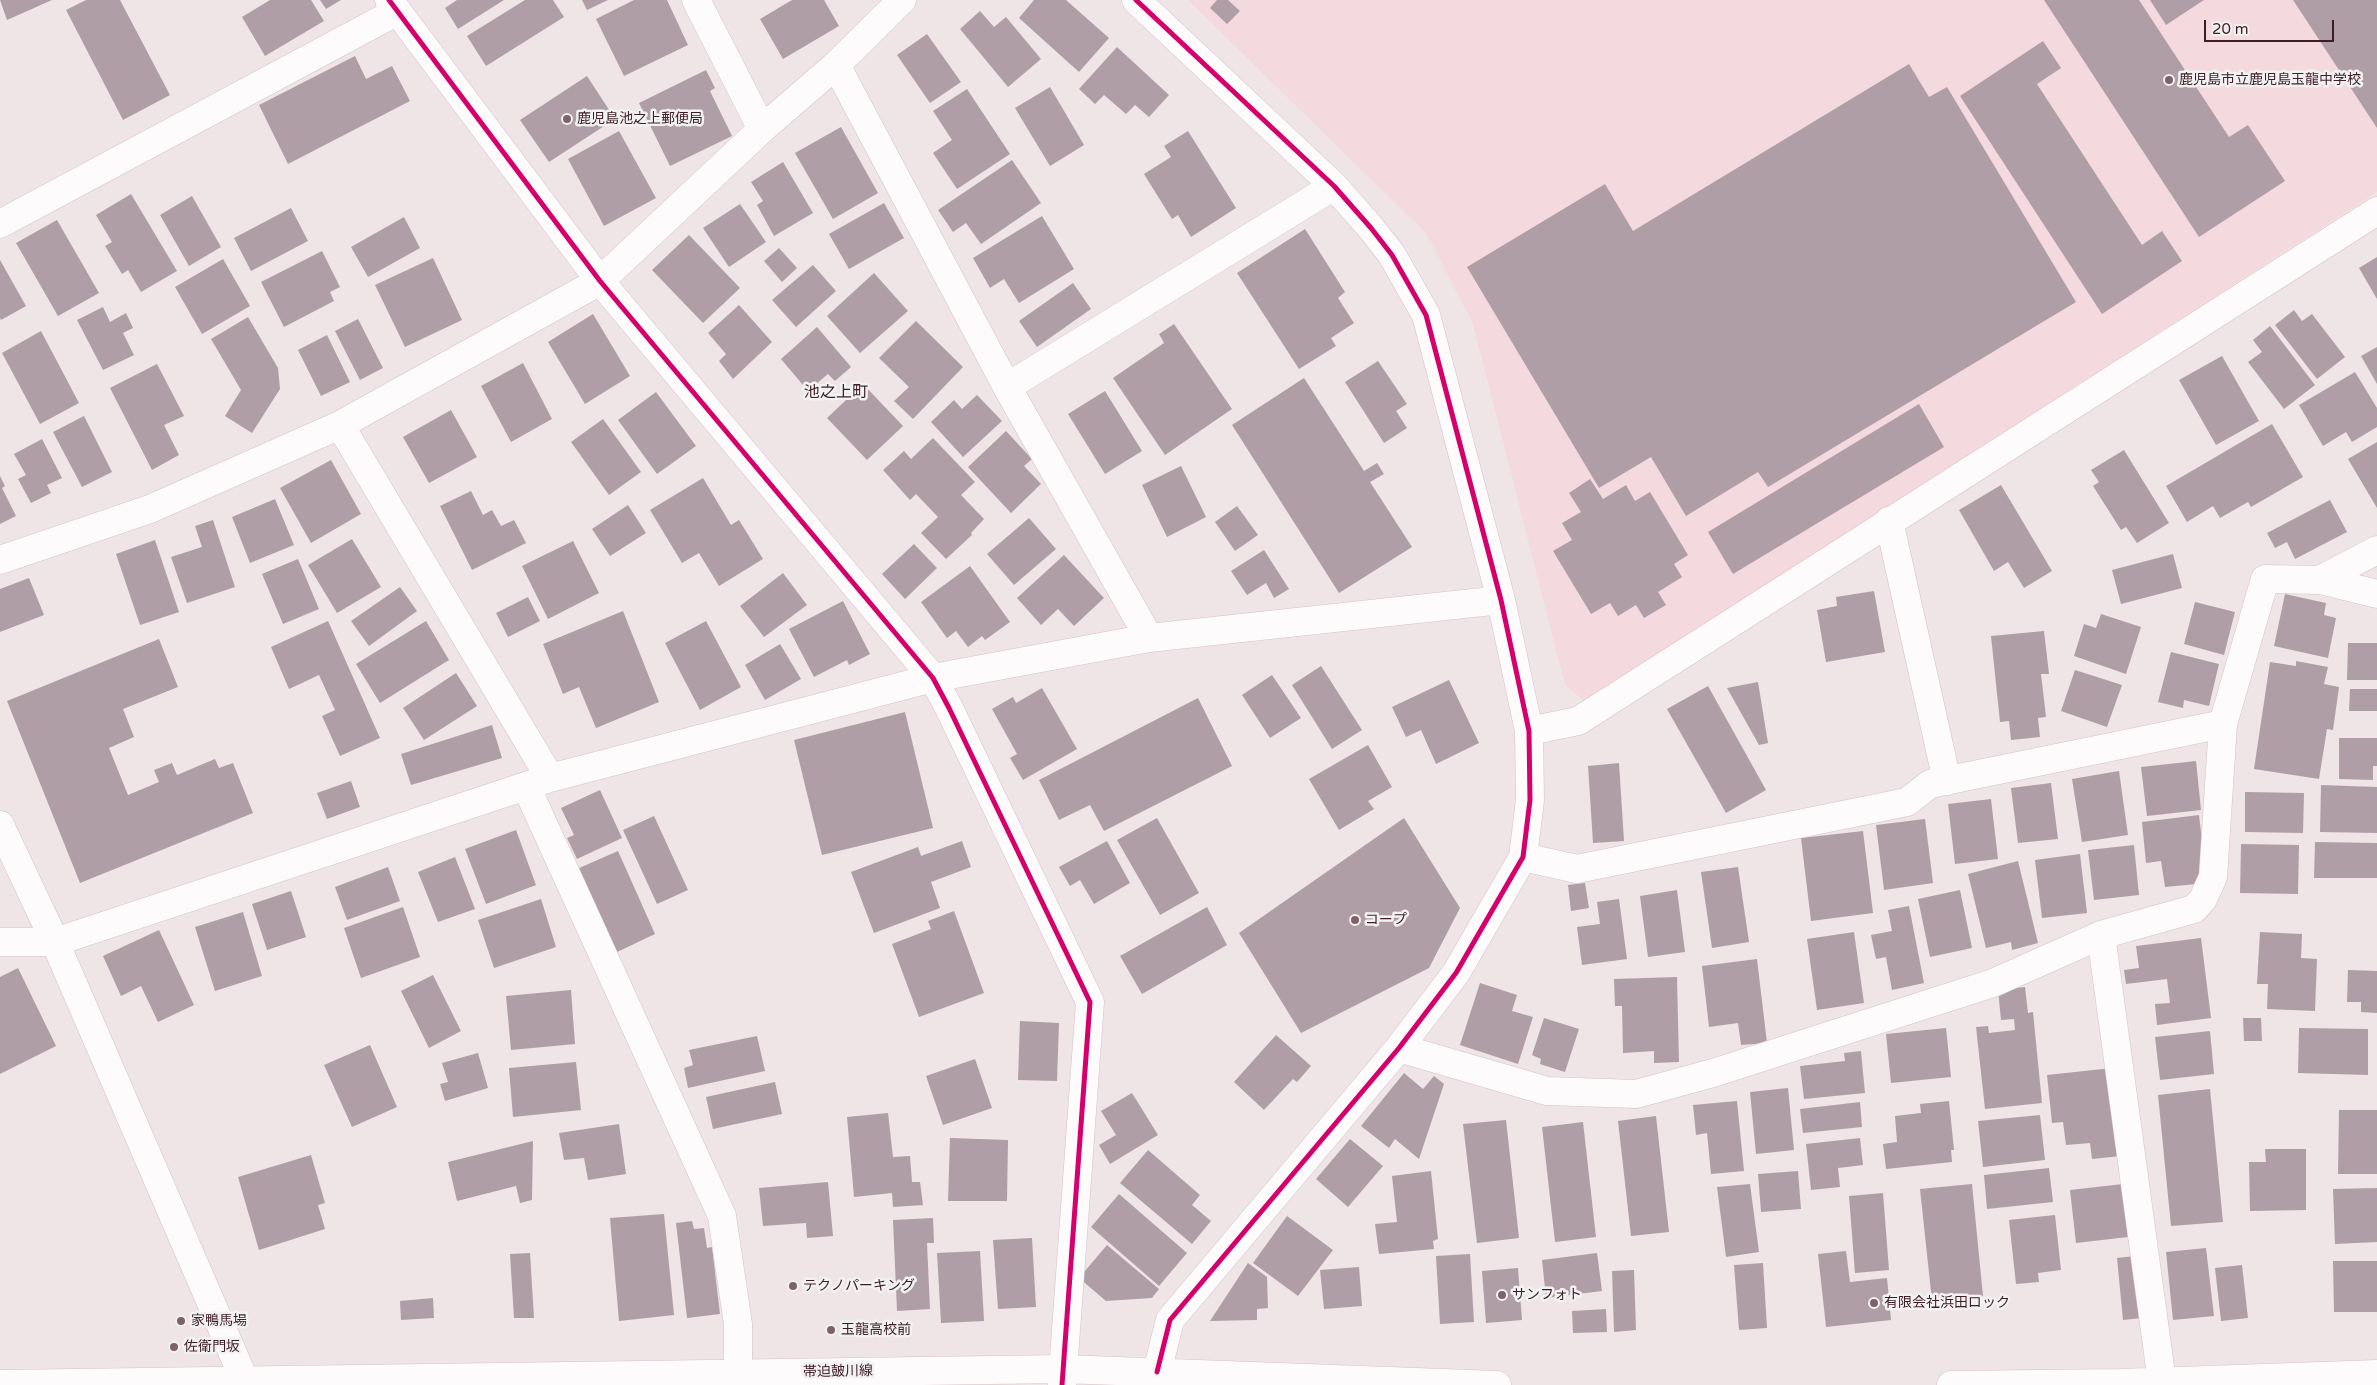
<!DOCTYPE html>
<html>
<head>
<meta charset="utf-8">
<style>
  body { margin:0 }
  #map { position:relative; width:2377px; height:1385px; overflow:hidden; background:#efe4e6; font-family:"Varela Round",sans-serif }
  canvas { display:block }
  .scale { position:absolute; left:2204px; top:20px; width:130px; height:22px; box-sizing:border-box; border:2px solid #3f1d26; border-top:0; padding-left:6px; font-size:15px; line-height:18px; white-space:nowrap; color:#3f1d26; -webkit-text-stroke:4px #f2f2f2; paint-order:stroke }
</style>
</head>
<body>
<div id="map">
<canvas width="2377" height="1385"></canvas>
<div class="scale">20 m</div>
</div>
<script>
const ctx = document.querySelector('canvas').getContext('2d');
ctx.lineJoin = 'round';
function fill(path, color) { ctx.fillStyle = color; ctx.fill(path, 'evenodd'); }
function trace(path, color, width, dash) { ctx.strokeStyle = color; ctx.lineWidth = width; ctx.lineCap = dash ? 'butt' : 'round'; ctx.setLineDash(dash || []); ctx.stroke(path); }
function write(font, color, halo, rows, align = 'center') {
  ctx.font = font + ' "Varela Round","Noto Sans JP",sans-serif'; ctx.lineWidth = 5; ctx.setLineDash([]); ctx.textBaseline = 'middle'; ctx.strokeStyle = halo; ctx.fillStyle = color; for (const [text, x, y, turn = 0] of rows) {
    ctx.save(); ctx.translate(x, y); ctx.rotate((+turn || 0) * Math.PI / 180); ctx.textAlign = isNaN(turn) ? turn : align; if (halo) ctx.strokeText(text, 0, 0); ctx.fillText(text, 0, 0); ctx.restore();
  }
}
const built = new Path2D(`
  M1188,0H2377V192L1585,701L1565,685L1473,324L1426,233Z`);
const building = new Path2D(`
  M0,0H52L7,20Z
  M86,0H120L170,95L123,120L66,10Z
  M270,0H311L324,21L265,56L242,17Z
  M320,0H341L326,9Z
  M457,0H504L458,29L445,8Z
  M525,0H553L564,17L486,66L467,36Z
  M582,0H608L587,10Z
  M634,0H667L688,45L624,76L596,19Z
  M792,0H824L839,26L783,59L760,19Z
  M1034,0H1066L1109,38L1079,72L1019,18Z
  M1217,0H1228L1240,11L1227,24L1210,8Z
  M2044,0H2139L2229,137L2248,125L2285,181L2199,237Z
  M2150,0H2204L2166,25Z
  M2293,0H2377V128Z
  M980,11L994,27L1006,17L1041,59L1008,87L960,29Z
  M927,34L961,82L930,103L897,55Z
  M2043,41L2061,68L2037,84L2142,245L2162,231L2182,261L2102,314L1960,96Z
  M1117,47L1169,95L1149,117L1135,105L1126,114L1104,95L1095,104L1079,89Z
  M355,56L366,79L392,66L410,101L288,164L259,105Z
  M1909,64L1929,97L1947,87L2076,302L1768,487L1758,472L1686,516L1651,457L1599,488L1467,267L1605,184L1633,231Z
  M706,70L715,88L710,91L732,136L670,166L639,103Z
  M587,76L615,119L549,162L520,120Z
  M1050,87L1084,145L1050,166L1015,108Z
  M967,89L1010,154L957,189L933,153L952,140L933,111Z
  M841,127L878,193L833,219L795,153Z
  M619,131L656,198L604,226L568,159Z
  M1188,131L1236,208L1191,237L1178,215L1172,219L1144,174L1171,157L1164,146Z
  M1012,160L1041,203L981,244L966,223L953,232L938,210Z
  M783,162L813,213L774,236L757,205L763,201L751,182Z
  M131,194L177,271L141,292L128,270L122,274L105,246L112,242L96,215Z
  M192,196L221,247L189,266L160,215Z
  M884,203L904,238L849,269L829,234Z
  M740,204L766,242L729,267L703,228Z
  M291,208L308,241L251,271L234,238Z
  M1042,216L1074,269L1019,303L1004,279L990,288L973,258Z
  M404,217L420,248L368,277L351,247Z
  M57,220L99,293L58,316L16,243Z
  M1305,229L1345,292L1338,298L1354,323L1331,338L1336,346L1299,369L1237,273Z
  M689,235L740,288L703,323L652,270Z
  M779,248L797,268L782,282L764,261Z
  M322,251L340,287L330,292L334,301L284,327L261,282Z
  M2377,257V299L2359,268Z
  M433,258L462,320L405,347L375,285Z
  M223,259L250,306L202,334L175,287Z
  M0,260L26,306L1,320L0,318Z
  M813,265L836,291L796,327L772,300Z
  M874,273L908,311L860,353L827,316Z
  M1073,283L1091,309L1037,347L1019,321Z
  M739,305L772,342L733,379L719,361L726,354L708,333Z
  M103,307L110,322L126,313L133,328L123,333L134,355L103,370L77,320Z
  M2294,310L2302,321L2312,314L2345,357L2317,379L2275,325Z
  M593,314L630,376L585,404L548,342Z
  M248,317L278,368L280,389L252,433L225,416L241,390L211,339Z
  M358,319L383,368L360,380L335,331Z
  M916,321L963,367L913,419L894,401L909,387L879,358Z
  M1174,324L1232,409L1165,455L1113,378L1164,343L1159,334Z
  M2270,326L2315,385L2284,409L2248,362L2262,352L2253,340Z
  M817,327L851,367L835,381L828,374L808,391L781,359Z
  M41,331L79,403L40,424L2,353Z
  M327,335L350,382L321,396L298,350Z
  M2377,347V384L2361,356Z
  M2222,356L2259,421L2216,445L2179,380Z
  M1378,361L1407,404L1396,411L1407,428L1384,443L1345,382Z
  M523,363L552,419L511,442L481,386Z
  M157,364L184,416L164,425L179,455L152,470L110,388Z
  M2355,372L2377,408V427L2352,442L2346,432L2323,446L2299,405Z
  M1304,378L1364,471L1377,463L1384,474L1370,482L1412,547L1339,593L1232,425Z
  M863,384L903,426L867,460L827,418Z
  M1105,391L1142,451L1105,474L1068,414Z
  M656,392L696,446L657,474L618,420Z
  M977,395L1002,421L963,457L931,422L954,400L962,409Z
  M1919,404L1944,447L1733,574L1708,532Z
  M451,410L477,457L429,483L403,437Z
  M84,416L112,472L82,487L53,432Z
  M603,419L641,472L609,495L571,442Z
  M2272,424L2303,477L2251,507L2248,502L2220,518L2213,506L2187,522L2166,486Z
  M1006,431L1032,459L1024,466L1041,484L1011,513L968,467Z
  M933,438L975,482L961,495L984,519L971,533L972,535L946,559L921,533L938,517L916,494L910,500L883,470L904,451L911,459Z
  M42,439L62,478L47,485L51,493L31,503L18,479L26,475L14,454Z
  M2377,442V508L2348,459Z
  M2124,450L2169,523L2137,543L2126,527L2121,530L2093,486L2099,482L2091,470Z
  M331,460L361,514L311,543L280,488Z
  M1181,466L1206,517L1167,537L1142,485Z
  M0,476L5,486L2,488L16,516L0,524Z
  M703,478L731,525L739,520L763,559L719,586L699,553L682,563L650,510Z
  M1590,479L1603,499L1626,485L1635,501L1650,492L1688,555L1674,564L1682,577L1658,592L1666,605L1644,618L1636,605L1618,616L1610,603L1591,614L1553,551L1572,540L1562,523L1581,512L1569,493Z
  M2001,485L2052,571L2024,588L2008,562L1994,571L1959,510Z
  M471,491L483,515L492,510L501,526L514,520L526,543L472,570L440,506Z
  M275,499L294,545L250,563L232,517Z
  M2330,500L2347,532L2295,559L2287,542L2275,548L2267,533Z
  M628,505L646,533L610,556L592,529Z
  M1237,506L1258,535L1235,551L1215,522Z
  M1029,518L1056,549L1014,585L987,554Z
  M213,520L235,587L187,603L171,557L202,547L195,526Z
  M352,539L381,587L337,613L308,565Z
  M155,540L179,612L140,625L116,554Z
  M573,541L599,593L548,619L522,566Z
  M914,544L937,568L905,599L882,574Z
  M1264,550L1289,589L1274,598L1266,583L1247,595L1231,571Z
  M2173,554L2182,588L2121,604L2112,570Z
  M1064,555L1104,598L1074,626L1058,609L1041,625L1017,598Z
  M298,559L319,609L283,624L262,574Z
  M970,566L1010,622L985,640L982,636L968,647L956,631L947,638L921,602Z
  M783,573L807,605L764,637L740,606Z
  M29,578L44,615L0,632V589Z
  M400,587L417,611L369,646L351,621Z
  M1874,591L1885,652L1826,662L1817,610L1837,606L1836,597Z
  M2285,594L2326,603L2324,615L2336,618L2328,658L2274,646Z
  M528,597L540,621L508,637L496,613Z
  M843,601L870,654L849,665L847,660L814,677L789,629Z
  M2195,602L2235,612L2224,655L2184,644Z
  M623,611L659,702L596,728L579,687L563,694L543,644Z
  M2101,614L2141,627L2126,674L2074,656L2084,624L2096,628Z
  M328,621L380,738L340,756L322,716L335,710L319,675L289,689L271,647Z
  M426,621L449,660L380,703L356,664Z
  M706,621L741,687L700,710L665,643Z
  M2044,631L2049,674H2041L2046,717L2038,718L2040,737L2011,740L2009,721L2000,722L1991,636Z
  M159,639L178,687L123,709L134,737L109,748L128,795L159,782L154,770L172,763L177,775L215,759L219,768L233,763L253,813L80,883L7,701Z
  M2348,643H2377V680H2347Z
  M780,644L801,679L765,700L745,665Z
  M2171,652L2219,664L2209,706L2184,700L2183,708L2158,702Z
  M2296,661L2328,667L2324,684L2339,687L2333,730L2327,729L2319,779L2254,769L2270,662L2296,666Z
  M1321,666L1362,730L1332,749L1292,685Z
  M2075,670L2122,685L2107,727L2061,711Z
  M456,673L477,706L424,740L403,708Z
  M1272,675L1301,718L1270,738L1242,695Z
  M1449,680L1479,743L1436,764L1421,730L1406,737L1392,707Z
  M1758,682L1768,743L1759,745L1727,688Z
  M1708,686L1766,790L1726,813L1667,709Z
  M1042,688L1077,749L1023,780L1010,758L1017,754L992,709L1013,697L1016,703Z
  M2350,689H2377V711H2349Z
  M1198,698L1232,766L1104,831L1090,805L1059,820L1039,780Z
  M905,712L933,828L822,855L794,740Z
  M492,725L502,758L411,785L401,754Z
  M2339,738H2377V766H2373V780L2339,779Z
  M1368,745L1392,787L1368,801L1374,809L1339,830L1309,779Z
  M2196,761L2201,810L2147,816L2141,767Z
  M1619,763L1624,841L1593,843L1588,766Z
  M2119,771L2128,835L2082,842L2072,779Z
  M351,781L360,807L327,819L317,793Z
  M2051,783L2058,839L2018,843L2011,788Z
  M2321,785L2377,787V833L2320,832Z
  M600,790L622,838L577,859L567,838L574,835L561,808Z
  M2245,792L2304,793L2303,833L2245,832Z
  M1991,799L1998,859L1955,864L1948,804Z
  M2199,815L2207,883L2165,887L2161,861L2146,863L2142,822Z
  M654,816L688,890L657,904L623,830Z
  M1157,818L1199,893L1160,915L1117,840Z
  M1404,818L1460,908L1429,968L1301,1033L1239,933Z
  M1925,819L1933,883L1884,890L1876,825Z
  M516,830L536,885L486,904L465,849Z
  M1863,831L1873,913L1811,921L1801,838Z
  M962,841L971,867L931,882L940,908L874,933L851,872L918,847L921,856Z
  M1107,841L1130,883L1094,904L1080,880L1070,886L1059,867Z
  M2315,842L2377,843V878H2314Z
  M2241,844L2299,845L2298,894L2240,893Z
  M2134,845L2139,895L2094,900L2088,850Z
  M618,851L655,934L615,953L577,869Z
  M2080,854L2087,913L2042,918L2035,860Z
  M455,857L475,909L438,922L418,872Z
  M2018,861L2038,943L2012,950L2011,942L1986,948L1968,874Z
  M388,867L400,901L347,920L335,887Z
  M1738,867L1749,942L1712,948L1701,872Z
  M1585,883L1589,908L1571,911L1568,885Z
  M1677,890L1685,952L1648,957L1640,896Z
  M1960,890L1972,948L1930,957L1918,899Z
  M291,891L306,937L267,950L252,904Z
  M541,899L556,947L494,968L478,920Z
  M1619,899L1627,959L1582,965L1577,927L1600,924L1597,902Z
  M1909,906L1924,983L1892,990L1886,957L1876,959L1871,935L1892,931L1888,910Z
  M403,907L420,957L361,978L344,928Z
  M1207,907L1227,945L1142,994L1120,956Z
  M954,911L984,993L919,1017L892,944L931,929L928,921Z
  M243,912L262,976L215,991L195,927Z
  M159,930L194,1005L158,1022L141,986L121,996L103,956Z
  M1854,932L1864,1003L1817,1010L1807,939Z
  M2260,932L2302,934L2301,958L2317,959L2315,1011L2267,1009L2268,984H2257Z
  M2201,938L2211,1018L2157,1025L2155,1004L2170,1003L2167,979L2126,984L2124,970L2139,968L2136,946Z
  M1757,959L1767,1043L1741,1045L1738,1023L1709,1027L1702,966Z
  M18,968L56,1046L0,1074V977Z
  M2348,970L2377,971V1013L2361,1012V1002H2347Z
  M433,975L461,1031L429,1048L401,991Z
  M1677,977L1679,1062L1654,1063V1051L1623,1053L1622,1006H1615L1614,979Z
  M1480,983L1517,995L1512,1011L1533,1017L1518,1064L1460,1045Z
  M2025,987L2028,1013L2033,1012L2042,1103L1985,1109L1976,1027L1988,1026L1989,1033L2015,1030L2014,1019L2001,1020L1998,990Z
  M571,990L575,1044L511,1050L506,996Z
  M1544,1018L1579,1029L1565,1072L1540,1064L1541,1059L1532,1055Z
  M2243,1018H2261L2262,1041H2244Z
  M1020,1021L1059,1023L1057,1081L1018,1080Z
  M1946,1028L1951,1077L1891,1083L1886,1034Z
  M2299,1028L2368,1029V1075L2298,1073Z
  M2210,1031L2214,1074L2160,1080L2155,1037Z
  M1276,1035L1311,1066L1297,1082L1293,1079L1264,1110L1234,1082Z
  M757,1036L765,1071L688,1088L684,1068L693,1065L689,1050Z
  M370,1045L397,1107L352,1127L324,1065Z
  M1861,1051L1865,1093L1804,1099L1800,1066L1845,1061L1844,1053Z
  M478,1053L488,1088L445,1101L440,1084L448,1082L442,1063Z
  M975,1059L992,1108L943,1125L926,1076Z
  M576,1062L581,1110L513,1117L509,1068Z
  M2112,1068L2121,1156L2092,1159L2090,1143L2066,1145L2063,1122L2052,1123L2047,1075Z
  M1404,1073L1423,1089L1434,1076L1444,1084L1419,1159L1395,1139L1389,1148L1361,1126Z
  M775,1082L782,1114L713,1129L706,1097Z
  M1788,1088L1794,1150L1756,1154L1750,1092Z
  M2210,1089L2223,1222L2171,1226L2158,1095Z
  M1132,1093L1158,1135L1110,1164L1099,1145L1116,1135L1101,1111Z
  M1737,1101L1744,1171L1711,1174L1707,1133L1696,1135L1693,1105Z
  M1949,1101L1954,1150H1951L1952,1162L1886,1169L1883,1144L1897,1142L1895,1116L1921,1113L1920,1104Z
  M1860,1102L1862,1127L1803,1133L1800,1109Z
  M2339,1110H2377V1174H2338Z
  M888,1113L893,1157L910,1156L912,1182H920L923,1205L893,1207L892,1193L854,1197L847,1117Z
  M2040,1115L2045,1160L1983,1167L1978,1121Z
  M1656,1116L1669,1232L1631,1236L1618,1121Z
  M1506,1120L1519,1238L1477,1243L1463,1124Z
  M1583,1122L1596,1237L1555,1242L1542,1127Z
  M619,1124L626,1174L588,1180L584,1158L564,1160L559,1133Z
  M950,1138L1008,1140L1007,1201H948Z
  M1860,1138L1863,1165L1838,1168L1840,1187L1811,1190L1806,1144Z
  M1350,1139L1383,1166L1348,1207L1316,1179Z
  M533,1141L532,1200L520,1203L516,1186L457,1201L448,1162Z
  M2265,1149H2306V1210L2250,1211L2249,1162H2266Z
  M1148,1150L1200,1195L1192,1205L1211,1221L1192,1244L1120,1183Z
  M311,1155L325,1203L318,1205L325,1229L259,1250L238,1177Z
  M2049,1168L2053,1202L1987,1209L1984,1175Z
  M1431,1171L1438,1239L1433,1241L1434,1249L1379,1254L1375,1224L1397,1222L1392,1176Z
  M1798,1171L1801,1209L1761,1212L1758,1174Z
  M828,1182L833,1236L807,1238L806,1223L763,1226L759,1188Z
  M1750,1184L1759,1252L1726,1257L1717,1187Z
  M1972,1184L1983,1296L1932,1301L1920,1189Z
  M2123,1184L2128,1237L2076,1243L2070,1190Z
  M2377,1188V1242L2335,1244L2333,1189Z
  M1883,1193L1889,1270L1855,1273L1849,1196Z
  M1119,1194L1187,1253L1159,1286L1091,1227Z
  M664,1214L674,1315L619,1321L610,1218Z
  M2055,1215L2061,1270L2038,1273L2039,1282L2016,1284L2009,1220Z
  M1287,1216L1333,1250L1298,1296L1253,1263Z
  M933,1218L934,1243H927L930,1309L897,1311L893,1220Z
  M692,1221L694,1229L704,1228L707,1248L712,1247L720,1314L687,1318L676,1223Z
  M1032,1238L1036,1307L998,1309L993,1240Z
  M1107,1245L1159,1289L1152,1298L1106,1301L1079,1278Z
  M2206,1248L2214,1316L2173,1320L2166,1252Z
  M980,1251L984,1321L941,1323L937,1253Z
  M1846,1251L1850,1282L1887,1278L1891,1320L1826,1327L1818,1254Z
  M530,1253L534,1318H514L510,1254Z
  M1597,1253L1602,1291L1546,1298L1542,1260Z
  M1470,1254L1474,1322L1440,1324L1436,1256Z
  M2135,1256L2142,1318L2123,1320L2117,1258Z
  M2333,1261H2377V1312H2334Z
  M1248,1263L1267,1277L1268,1308L1257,1309V1320L1210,1321Z
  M1763,1263L1767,1328L1739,1330L1734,1265Z
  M2242,1265L2248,1318L2221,1321L2215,1268Z
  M1359,1267L1362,1306L1324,1309L1320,1270Z
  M1518,1268L1522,1320L1486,1323L1482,1271Z
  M1634,1270L1636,1330L1614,1332L1612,1271Z
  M433,1298L434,1318L401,1320L400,1301Z
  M1606,1309L1607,1332L1573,1333L1572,1311Z`);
const minor = new Path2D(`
  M389,0L600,281L933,678L949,708L1090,1002L1062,1385
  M696,0L762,129
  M1136,0L1334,186L1371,228L1392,255L1426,315L1501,600L1529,731L1530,800L1523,857L1456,973L1399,1048L1170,1320L1157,1372
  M836,65L1007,387L1149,638
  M0,224L396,12
  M1007,387L1334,186
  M340,425L550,778
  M1889,521L1947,781
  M0,560L150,509L340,425L600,281L762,129L836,65L902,0
  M2320,580L2377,550
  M1529,731L1578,721L2377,211
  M526,786L722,1216L738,1324V1373
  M0,825L55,942L244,1379V1385
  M1523,857L1577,869L1907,802L1930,784L2223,724L2265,579L2320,580L2377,594
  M2101,935L2162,1382
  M0,942H55L550,778L933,678L1149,638L1501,600
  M1399,1048L1547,1091L1636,1094L1713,1073L1993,983L2101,935L2194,909L2203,899L2213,877L2223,724
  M0,1384L1063,1369L1497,1385
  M1951,1385L2120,1383L2377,1374`);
const cycleway = new Path2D(`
  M389,0L600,281L933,678L949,708L1090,1002L1062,1385
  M1136,0L1334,186L1371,228L1392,255L1426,315L1501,600L1529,731L1530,800L1523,857L1456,973L1399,1048L1170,1320L1157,1372`);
const markers = [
  [2169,80,5,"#7d6369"],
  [567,119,5,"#7d6369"],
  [1355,920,5,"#7d6369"],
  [793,1286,5,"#7d6369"],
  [1502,1295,5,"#7d6369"],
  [1874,1303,5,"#7d6369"],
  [181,1321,5,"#7d6369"],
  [831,1330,5,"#7d6369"],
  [174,1347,5,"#7d6369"]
];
const poiNames = [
  ["鹿児島市立鹿児島玉龍中学校",2179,80],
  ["鹿児島池之上郵便局",577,119],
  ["コープ",1365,920],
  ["テクノパーキング",803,1286],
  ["サンフォト",1512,1295],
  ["有限会社浜田ロック",1884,1303],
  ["家鴨馬場",191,1321],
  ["玉龍高校前",841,1330],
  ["佐衛門坂",184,1347]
];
const streetNames = [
  ["帯迫皷川線",838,1372,-1]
];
const quarterNames = [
  ["池之上町",836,393]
];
fill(built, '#f4d9df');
fill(building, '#b09ea7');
trace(minor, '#d7c1c6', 29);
trace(minor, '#fdfbfb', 28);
trace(cycleway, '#d6006c', 5);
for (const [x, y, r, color] of markers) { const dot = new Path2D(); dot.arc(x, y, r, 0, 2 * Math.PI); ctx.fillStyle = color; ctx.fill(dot); trace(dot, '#f2f2f2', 2); }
write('14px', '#3f1d26', '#f2f2f2', poiNames, 'left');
write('14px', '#3f1d26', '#f2f2f2', streetNames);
write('16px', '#3f1d26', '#f2f2f2', quarterNames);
</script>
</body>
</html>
